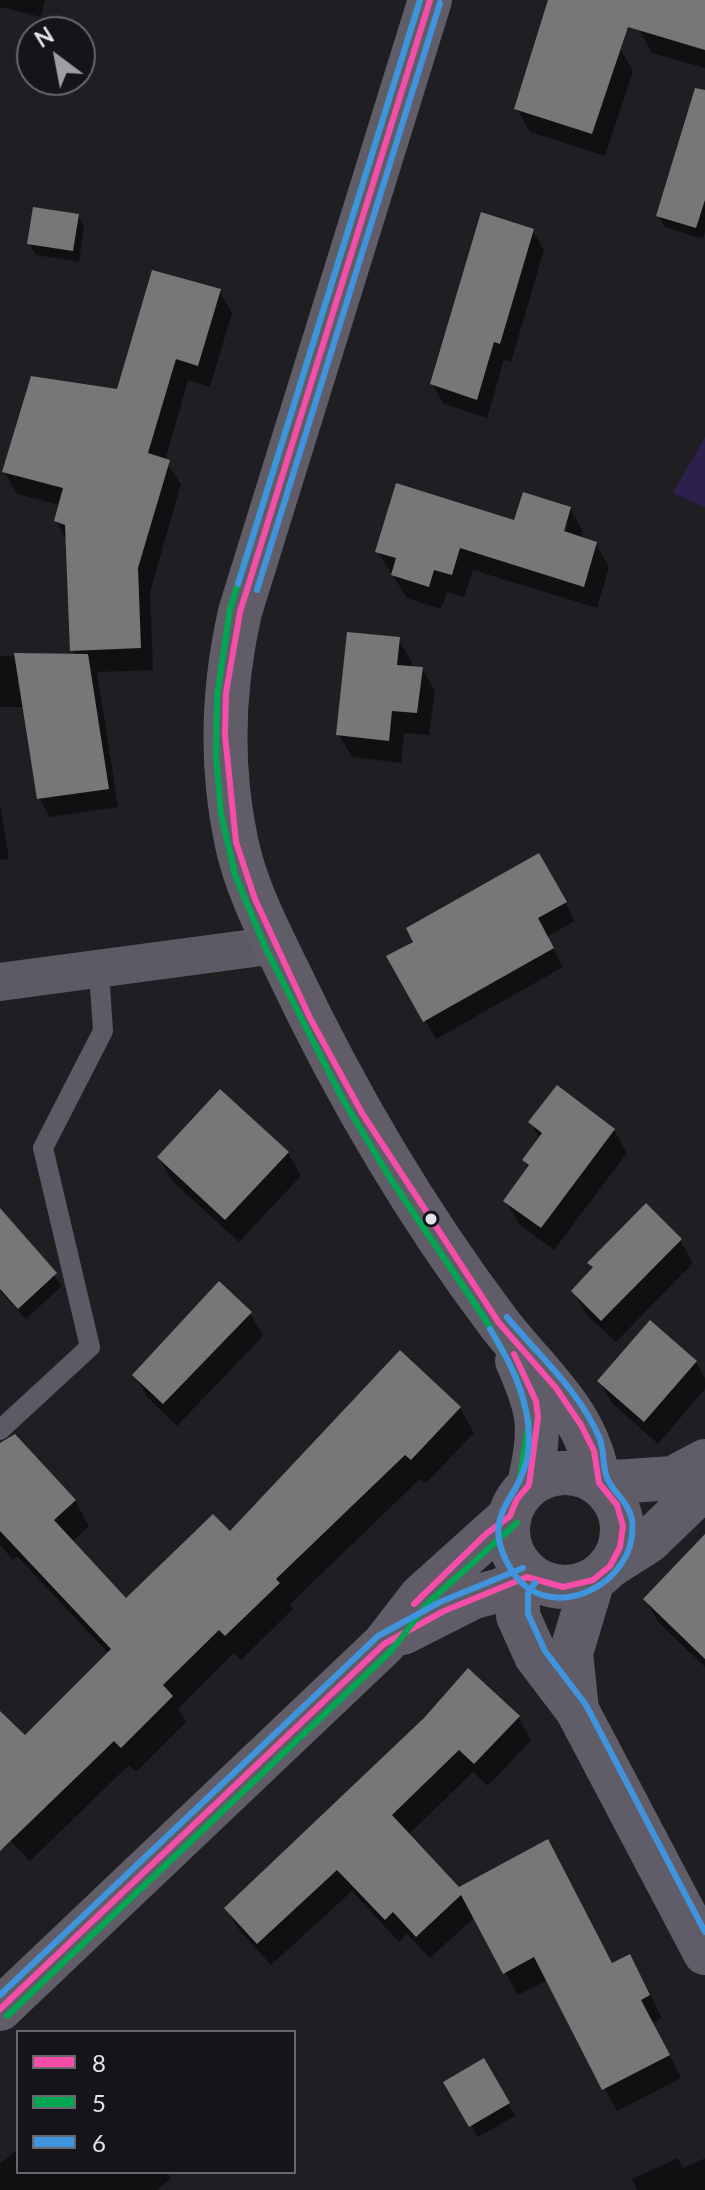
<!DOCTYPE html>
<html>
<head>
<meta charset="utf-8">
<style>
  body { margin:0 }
  #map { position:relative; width:705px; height:2190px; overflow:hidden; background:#1f1e22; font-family:Lato,sans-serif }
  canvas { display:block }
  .legend { position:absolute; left:16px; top:2030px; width:280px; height:144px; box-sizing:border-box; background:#15141a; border:2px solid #68676c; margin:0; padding:10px 14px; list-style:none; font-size:24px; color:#e4e4e8 }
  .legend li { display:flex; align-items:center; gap:16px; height:40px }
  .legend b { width:40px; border:2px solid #68676c }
  .north { position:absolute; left:16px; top:16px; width:80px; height:80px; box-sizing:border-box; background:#15141a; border:2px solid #68676c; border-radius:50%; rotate:328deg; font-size:22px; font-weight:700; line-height:32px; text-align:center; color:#e4e4e8 }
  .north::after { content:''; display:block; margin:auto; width:28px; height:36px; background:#9f9fa3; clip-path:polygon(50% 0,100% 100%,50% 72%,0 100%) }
</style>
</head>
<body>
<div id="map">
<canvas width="705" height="2190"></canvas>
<ul class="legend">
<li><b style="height:10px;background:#f54da8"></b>8</li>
<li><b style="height:10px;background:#00a651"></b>5</li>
<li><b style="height:10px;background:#4094de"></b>6</li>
</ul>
<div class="north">N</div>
</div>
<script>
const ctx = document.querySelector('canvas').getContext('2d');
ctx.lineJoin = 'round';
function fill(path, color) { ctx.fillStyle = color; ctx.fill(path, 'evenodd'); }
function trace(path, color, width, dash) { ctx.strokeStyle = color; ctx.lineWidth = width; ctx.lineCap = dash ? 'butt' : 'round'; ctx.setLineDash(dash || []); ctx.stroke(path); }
const green = new Path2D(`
  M705,437V507L673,493Z`);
const shadow = new Path2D(`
  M0,0H45L41,17L0,7Z
  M649,0H705V68L652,53L639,30Z
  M620,48L633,71L605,156L530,132L517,109Z
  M705,145V232L703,239L665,227L658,215Z
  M78,215L84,227L79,262L36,255L29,243Z
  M533,231L544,250L511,362L504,360L487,418L443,403L432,384Z
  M219,291L232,313L210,387L188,380L165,461L181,484L150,592L153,670L97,672L118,807L50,817L39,798L24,707H0V656H75L72,650L67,541L56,521L60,505L17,494L4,471L119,391Z
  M570,508L583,531L581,539L596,544L609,567L597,608L473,570L464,597L447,592L441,609L407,598L378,552ZM564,523H568L563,541Z
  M398,639L412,662L411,668L422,669L435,691L429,735L404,733L401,763L352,757L338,734Z
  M0,804L9,859L0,860Z
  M538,856L575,921L546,937L563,967L436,1039L389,957Z
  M531,1123L614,1130L627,1153L554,1250L519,1224L506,1201L529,1168L524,1160L540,1139Z
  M288,1153L301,1176L239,1242L172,1181L159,1158Z
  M22,1236L62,1286L26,1319L0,1291V1256Z
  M680,1240L693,1263L616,1342L586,1314L573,1291L594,1270L590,1263Z
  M250,1313L263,1336L177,1426L148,1398L135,1375Z
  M696,1362L705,1378V1389L658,1444L613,1404L599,1381Z
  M460,1408L474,1433L426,1483L420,1479L290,1604L293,1609L241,1660L234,1653L178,1709L186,1722L136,1772L129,1765L30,1861L11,1841L5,1847L0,1842V1718L25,1738L109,1654L17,1556L13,1560L0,1545V1484L75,1501L89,1526L72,1542L125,1601L230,1533Z
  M705,1537V1667L658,1622L645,1599Z
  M518,1717L531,1740L488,1786L473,1772L408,1835L459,1890L612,1965L630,1956L662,2018L653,2023L681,2078L617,2111L547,1980L518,1995L475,1917L430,1958L407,1934L399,1942L352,1891L271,1965L240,1931L227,1909L426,1719Z
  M483,2061L515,2116L478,2137L446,2082Z
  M18,2149V2172H167L171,2178L157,2190H0V2164Z
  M678,2158L683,2168L705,2158V2190H637L632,2179Z`);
const building = new Path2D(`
  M548,0H705V50L628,27L592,134L514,109Z
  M695,88L705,90V200L696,228L656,216Z
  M33,207L79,214L73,251L27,244Z
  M481,212L534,229L500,344L494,342L477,400L430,384Z
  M152,270L221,289L198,366L176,359L148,453L170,460L138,568L141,648L70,651L65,525L54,521L63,488L2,472L31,376L117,389Z
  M396,483L514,520L523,492L571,507L564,531L597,542L584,587L460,548L452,575L434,570L429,587L391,575L396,558L375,552Z
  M347,632L400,637L397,665L423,667L417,713L392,711L389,741L336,735Z
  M14,653L88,654L109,789L37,799Z
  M539,853L567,902L538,918L554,948L423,1022L386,956L413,942L406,928Z
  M557,1085L615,1129L541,1228L503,1201L529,1165L522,1160L542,1133L528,1122Z
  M220,1089L289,1152L225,1220L157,1157Z
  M646,1203L682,1239L601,1321L571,1291L593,1267L587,1263Z
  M0,1208L57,1273L18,1309L0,1289Z
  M219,1281L252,1312L163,1404L132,1375Z
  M650,1320L697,1361L644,1422L597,1381Z
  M400,1350L461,1407L411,1460L405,1455L276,1579L280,1583L225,1636L219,1630L163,1685L173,1696L121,1748L114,1741L0,1851V1711L25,1735L111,1649L0,1531V1443L15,1434L76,1500L54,1520L126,1598L213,1514L230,1531Z
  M705,1534V1659L643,1599Z
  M468,1668L520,1716L474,1764L459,1750L392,1815L459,1887L548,1839L612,1963L630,1954L650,1995L641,2000L670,2055L602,2090L534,1957L503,1974L461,1895L416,1937L393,1912L385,1920L337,1870L257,1944L224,1908L424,1718Z
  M484,2058L510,2103L469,2127L443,2082Z`);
const lane = new Path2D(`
  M0,1430L90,1347L43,1148L103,1031L99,971`);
const street = new Path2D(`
  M0,982L276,945`);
const secondary = new Path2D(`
  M430,0L240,612C223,687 220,764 236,840C245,885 267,928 287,969C345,1092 416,1213 498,1322C540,1377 588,1411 599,1483
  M517,1361C541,1414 541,1429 529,1485
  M508 1530a57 57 0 1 1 114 0a57 57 0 1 1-114 0Z
  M599,1483L673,1478L705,1461
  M610,1566L649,1541L705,1487
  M527,1577L518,1590V1616L536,1656L577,1710L705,1953
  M403,1633L474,1597L501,1590L527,1577
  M577,1710L571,1653L593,1580
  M0,2009L384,1644L421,1596L510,1516`);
const bus1 = new Path2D(`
  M414,1604L486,1534L510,1516L517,1499L529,1485L538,1417L536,1401L514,1354
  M0,2009L384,1644L444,1611L527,1577L563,1587L593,1580L610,1566L620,1547L623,1526L617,1505L599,1483L594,1451L581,1425L556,1388L499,1323L362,1113L310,1018L255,899L236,842L225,735L226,693L240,612L430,0`);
const bus2 = new Path2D(`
  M420,0L230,609L217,696L216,755L221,814L235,875L266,949L343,1100L390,1178L485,1319L516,1376L529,1422L519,1483
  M7,2016L391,1651L428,1603L517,1523`);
const bus3 = new Path2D(`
  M238,584L420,0
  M257,590L440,3
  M490,1329C513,1366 534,1409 528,1454C521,1502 476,1513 512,1571C548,1628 640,1585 632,1520C629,1502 614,1494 607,1478C602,1466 605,1450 599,1437C579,1390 538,1355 507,1317
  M535,1583L528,1593V1614L545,1651L586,1705L705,1932
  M0,1995L378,1636L440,1602L523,1568`);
const markers = [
  [431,1219,7,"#e4e4e8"]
];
fill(green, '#2d204c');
fill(shadow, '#0007');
fill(building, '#777');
trace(lane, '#5c5a64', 20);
trace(street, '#5c5a64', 38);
trace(secondary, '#605d68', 44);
trace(bus1, '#f54da8', 6);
trace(bus2, '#00a651', 6);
trace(bus3, '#4094de', 6);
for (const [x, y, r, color] of markers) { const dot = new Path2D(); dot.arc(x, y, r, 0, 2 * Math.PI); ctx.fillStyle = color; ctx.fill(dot); trace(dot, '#15141a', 3); }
</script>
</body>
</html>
